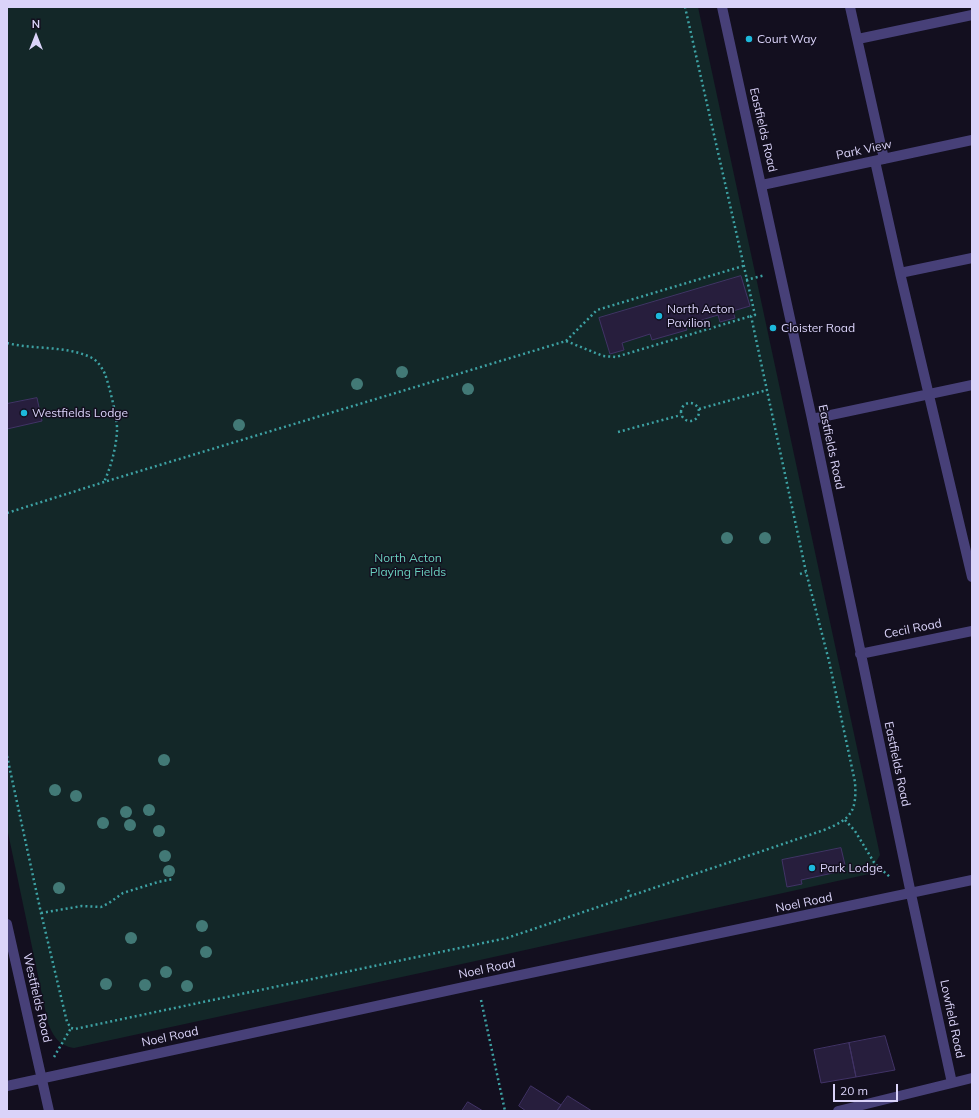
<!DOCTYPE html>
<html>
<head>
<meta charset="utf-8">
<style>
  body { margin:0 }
  #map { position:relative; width:979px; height:1118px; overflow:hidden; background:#130f1f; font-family:Mulish,sans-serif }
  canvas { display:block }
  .frame { position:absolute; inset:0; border:8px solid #dad3f9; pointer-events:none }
  .north { position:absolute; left:16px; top:16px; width:40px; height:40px; -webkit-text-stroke:3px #130f1f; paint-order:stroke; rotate:0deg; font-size:11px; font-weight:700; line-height:16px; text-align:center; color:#dad3f9 }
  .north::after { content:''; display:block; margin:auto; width:14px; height:18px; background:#dad3f9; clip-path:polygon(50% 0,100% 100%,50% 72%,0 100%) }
  .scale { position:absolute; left:833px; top:1084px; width:65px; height:18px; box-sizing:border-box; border:2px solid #dad3f9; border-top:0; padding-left:5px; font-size:12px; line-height:14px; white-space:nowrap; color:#dad3f9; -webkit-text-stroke:3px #130f1f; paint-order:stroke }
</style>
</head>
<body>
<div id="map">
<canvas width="979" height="1118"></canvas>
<div class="frame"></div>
<div class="north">N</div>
<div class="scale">20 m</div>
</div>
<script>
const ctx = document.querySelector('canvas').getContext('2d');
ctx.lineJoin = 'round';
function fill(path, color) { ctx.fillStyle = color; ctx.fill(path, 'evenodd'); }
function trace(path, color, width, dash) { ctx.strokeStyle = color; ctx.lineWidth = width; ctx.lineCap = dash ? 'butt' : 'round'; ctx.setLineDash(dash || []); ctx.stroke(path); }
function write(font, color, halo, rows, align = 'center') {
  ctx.font = font + ' Mulish,sans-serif'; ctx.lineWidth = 3; ctx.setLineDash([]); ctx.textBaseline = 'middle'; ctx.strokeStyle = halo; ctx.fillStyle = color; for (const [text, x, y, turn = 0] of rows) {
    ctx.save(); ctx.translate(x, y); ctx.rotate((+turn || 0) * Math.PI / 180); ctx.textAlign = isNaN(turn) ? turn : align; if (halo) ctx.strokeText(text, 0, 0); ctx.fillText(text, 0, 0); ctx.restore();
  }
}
const green = new Path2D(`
  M7,7H698L880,855L869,874L471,962L74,1048C59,1046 53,1036 48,1023L7,828Z`);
const building = new Path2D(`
  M741,276L750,306L733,311L735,318L720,322L718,315L685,325L687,330L652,340L650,334L622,343L624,350L610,354L599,318Z
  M37,398L42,421L7,429V404Z
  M841,848L845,865L841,866L842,871L801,880L802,884L787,887L782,860Z
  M885,1036L895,1070L856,1077L849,1043Z
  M849,1043L856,1077L821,1083L814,1050Z
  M531,1086L561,1105L557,1111H526L519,1106Z
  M568,1096L592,1111H557Z
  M468,1102L483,1111H462Z`);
const path = new Path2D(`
  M746,280L765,275
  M566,341L597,310L743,266
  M7,343C34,350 66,345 92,358C98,361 102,368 105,374C109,385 118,420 117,431C116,448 111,467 104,482
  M681 412a9 9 0 1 1 18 0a9 9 0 1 1-18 0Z
  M699,409L767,390
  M618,432L681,415
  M7,513L104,482L566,341L603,356L616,357L751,316
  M800,574L806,572
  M7,756L41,913L67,1022L71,1028L75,1029L507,938L824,830C851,819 857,812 855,782L829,661L806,572L751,316L755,315L685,7
  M845,820L855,831L875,864L890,877
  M628,890L631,896
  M41,913L82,906L101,907L109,903L123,893L158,882L173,879
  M481,1000L505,1111
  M54,1057L71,1028`);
const minor = new Path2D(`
  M722,7L812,419L911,894L952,1083L838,1111
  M850,7L884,159
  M858,39L972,15
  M875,161L900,273L972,258
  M762,185L972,140
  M900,273L972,577
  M812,419L972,385
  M860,654L972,631
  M7,924L49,1111
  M952,1083L972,1078
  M7,1086L478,984L972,880`);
const trees = [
  [402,372],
  [357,384],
  [468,389],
  [239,425],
  [727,538],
  [765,538],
  [164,760],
  [55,790],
  [76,796],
  [149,810],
  [126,812],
  [103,823],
  [130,825],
  [159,831],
  [165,856],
  [169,871],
  [59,888],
  [202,926],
  [131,938],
  [206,952],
  [166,972],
  [106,984],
  [145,985],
  [187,986]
];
const markers = [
  [749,39,4,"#1db8db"],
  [659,316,4,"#1db8db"],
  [773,328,4,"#1db8db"],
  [24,413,4,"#1db8db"],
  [812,868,4,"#1db8db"]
];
const poiNames = [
  ["Court Way",757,39],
  ["North Acton",667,309],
  ["Pavilion",667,323],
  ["Cloister Road",781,328],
  ["Westfields Lodge",32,413],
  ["Park Lodge",820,868]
];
const streetNames = [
  ["Eastfields Road",763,130,77],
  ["Park View",864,150,-12],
  ["Eastfields Road",831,447,78],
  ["Cecil Road",913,629,-11],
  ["Eastfields Road",897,764,78],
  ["Noel Road",804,903,-12],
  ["Noel Road",487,969,-12],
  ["Westfields Road",37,998,77],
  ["Lowfield Road",952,1019,78],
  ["Noel Road",170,1037,-12]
];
const parkNames = [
  ["North Acton",408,558],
  ["Playing Fields",408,572]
];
fill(green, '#132728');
fill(building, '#271e3d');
trace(building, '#413366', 1);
trace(path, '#3da1a3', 2.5, [2, 3]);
trace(minor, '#474078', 10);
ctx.fillStyle = '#427976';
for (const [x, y] of trees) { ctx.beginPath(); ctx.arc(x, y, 6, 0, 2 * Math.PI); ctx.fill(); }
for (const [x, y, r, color] of markers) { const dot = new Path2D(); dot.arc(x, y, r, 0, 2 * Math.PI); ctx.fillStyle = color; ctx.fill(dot); trace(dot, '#130f1f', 1.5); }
write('12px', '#dad3f9', '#130f1f', poiNames, 'left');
write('12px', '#dad3f9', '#130f1f', streetNames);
write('12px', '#69cfbe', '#130f1f', parkNames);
</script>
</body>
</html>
